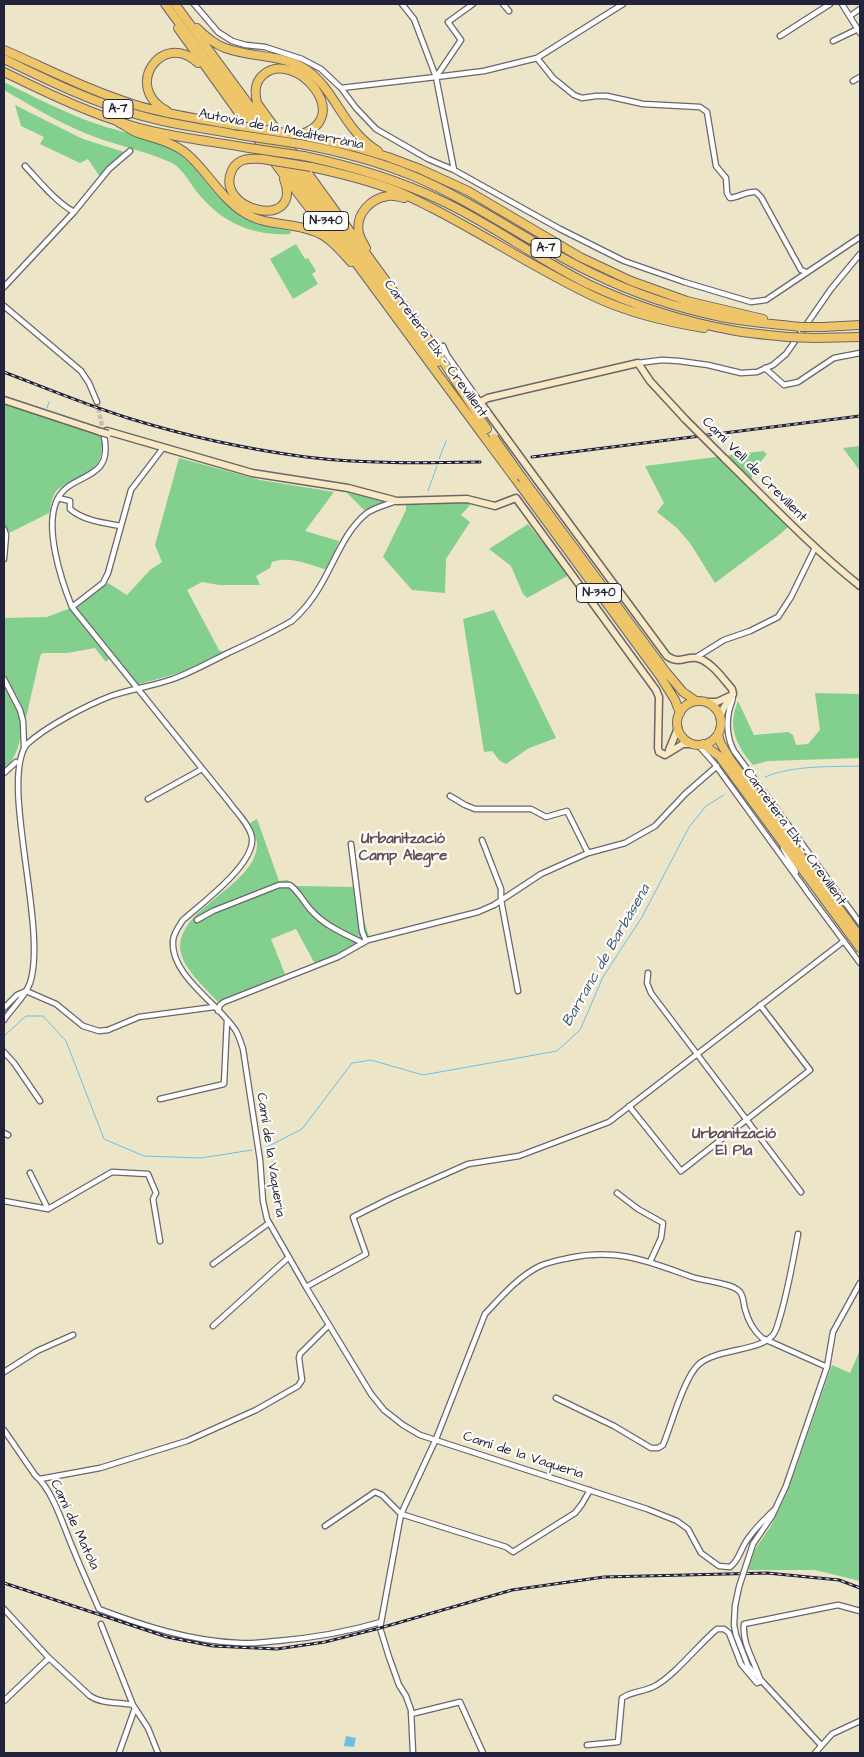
<!DOCTYPE html>
<html>
<head>
<meta charset="utf-8">
<style>
  body { margin:0 }
  #map { position:relative; width:864px; height:1757px; overflow:hidden; background:#ede5c8; font-family:"Architects Daughter",sans-serif }
  canvas { display:block }
  .frame { position:absolute; inset:0; border:5px solid #22223b; pointer-events:none }
</style>
</head>
<body>
<div id="map">
<canvas width="864" height="1757"></canvas>
<div class="frame"></div>
</div>
<script>
const ctx = document.querySelector('canvas').getContext('2d');
ctx.lineJoin = 'round';
function fill(path, color) { ctx.fillStyle = color; ctx.fill(path, 'evenodd'); }
function trace(path, color, width, dash) { ctx.strokeStyle = color; ctx.lineWidth = width; ctx.lineCap = dash ? 'butt' : 'round'; ctx.setLineDash(dash || []); ctx.stroke(path); }
function write(font, color, halo, rows, align = 'center') {
  ctx.font = font + ' "Architects Daughter",sans-serif'; ctx.lineWidth = 4.5; ctx.setLineDash([]); ctx.textBaseline = 'middle'; ctx.strokeStyle = halo; ctx.fillStyle = color; for (const [text, x, y, turn = 0] of rows) {
    ctx.save(); ctx.translate(x, y); ctx.rotate((+turn || 0) * Math.PI / 180); ctx.textAlign = isNaN(turn) ? turn : align; if (halo) ctx.strokeText(text, 0, 0); ctx.fillText(text, 0, 0); ctx.restore();
  }
}
const green = new Path2D(`
  M4,82C34,97 65,113 97,124C121,132 147,137 169,148C192,160 203,181 220,198C241,219 263,226 291,231L290,234C251,236 221,222 197,192C189,182 183,169 172,163C144,150 113,145 85,133C57,122 30,105 4,90Z
  M15,105L83,139L124,152L110,165L100,177L88,159L80,163L40,144L44,137L21,126Z
  M296,244L305,259L308,258L316,271L312,274L318,284L293,299L270,259Z
  M4,402L101,433C105,461 98,468 74,480C68,483 62,486 57,490C52,496 51,505 49,513L7,534L4,527Z
  M860,446V471L843,448Z
  M763,451L767,454L754,470L751,481L789,526L779,535L715,583L690,543L677,528L657,512L664,503L645,466Z
  M179,458L260,480L334,492L305,531L339,541L327,568L324,569C307,564 290,556 272,562L270,568L256,576L260,585H219L202,582L187,590L219,650L223,652C196,670 163,678 131,686L109,659L106,662L95,648L67,653H44L41,654L39,661L26,718L19,701L4,672V618L47,617L68,609L108,583L127,595L150,570L162,562L155,545Z
  M346,492L385,502L364,510Z
  M470,503V505L461,515L470,522L446,559L445,593L412,590L383,557L406,510V505Z
  M528,524L569,575L527,598L523,594L511,566L489,549Z
  M494,610L556,738L529,748L506,764L500,761L492,751L484,752L463,619Z
  M4,684C10,696 17,707 20,720C24,736 16,760 4,770Z
  M815,693L860,694V758L768,761L753,765C736,745 727,727 738,701L754,735L788,732L793,735L796,745L808,744L820,730Z
  M257,819L279,881L287,880L297,886L354,887L369,937L338,955L315,964L296,929L271,939L285,974L218,1002C207,990 184,969 181,953C172,909 255,888 257,845C257,838 252,829 250,823Z
  M860,1350V1581L815,1570H748L755,1549L771,1526L789,1488L832,1365L850,1373Z`);
const water = new Path2D(`
  M346,1736L356,1738L354,1747L344,1746Z`);
const stream = new Path2D(`
  M47,408L49,402
  M439,459L446,441
  M428,491L437,466
  M765,777C794,765 829,767 860,766
  M4,1036L26,1016H43L66,1041L104,1139L144,1156L201,1158L252,1150
  M265,1148L302,1129L352,1063L371,1060L423,1075L557,1051L580,1030L603,977L642,917L689,827L706,806L724,795`);
const streetTunnel = new Path2D(`
  M97,402L104,435`);
const street = new Path2D(`
  M194,4L218,32L232,41L246,45L265,47L302,59L321,69L341,88L436,77
  M402,4L414,19L436,77
  M503,4L509,11
  M842,4L860,33
  M850,16L860,9
  M780,36L830,4
  M833,41L858,29
  M537,58L623,4
  M436,77L461,40L448,22L473,4
  M853,81L860,77
  M341,88L356,108L376,129L428,159L454,170
  M25,166C40,182 55,201 74,212
  M806,272L801,270L761,197L756,192C746,191 740,197 730,198L727,193L726,178L716,166L707,112L700,107L643,104L607,96H596L582,98L574,95L553,78L537,58L484,71L436,77L454,170L560,229L624,261L684,282L751,302L766,300L860,237
  M4,287L74,212L109,169L130,151
  M4,306L81,371L89,383L97,402
  M443,346L447,355L480,402
  M638,363L662,360L679,361L708,365L741,373L757,372L773,365L786,354L831,289L860,254
  M765,368L784,385L798,382L834,358L860,353
  M104,436C114,482 72,472 58,498C43,525 61,580 72,607L229,802C236,812 250,825 252,838C255,864 202,903 183,920C179,926 173,934 173,941C170,975 219,1004 236,1031C239,1036 241,1043 243,1049L260,1160L263,1201L267,1219L306,1287L371,1394L384,1410L403,1425L420,1435L647,1509L677,1521L688,1529L701,1553L719,1566L730,1567C739,1561 741,1548 747,1540C755,1528 765,1519 775,1509
  M58,498L70,501V509C84,521 104,523 121,526
  M4,529L6,535L4,559
  M72,607L103,583L108,573L131,490L163,448
  M695,658L724,640L750,631L778,617L791,597L815,548
  M4,679L20,710L23,721L24,747
  M733,695C733,701 730,706 729,711C726,726 727,738 734,751L860,923
  M698,745L714,763L806,890
  M4,773L16,762
  M450,796L465,805L475,809H531L546,817L567,811L588,853
  M148,799L202,769
  M776,818L792,834
  M482,840L501,889V900L518,991
  M351,844L362,931L366,941
  M783,848L796,872
  M805,889L860,963
  M197,920L213,911L279,885H290C299,892 303,901 310,909C323,925 345,934 363,943
  M648,973L647,983L651,993L801,1192
  M4,1008L17,995L26,991L56,1004L83,1026L99,1031L108,1030L139,1017L214,1007
  M218,1011L220,1005L224,1002L338,957L368,940L478,912L494,905L541,874L588,853L625,843L655,826L685,794L717,766
  M4,1020C12,1008 25,997 30,983C48,929 0,785 26,745C45,727 87,705 111,696C131,689 153,686 173,679C192,672 210,662 228,653C250,643 271,633 292,621C303,611 312,600 319,588C334,564 344,531 367,513C376,507 386,505 396,501
  M4,1052L14,1063L40,1101
  M160,1099L224,1084L227,1020
  M629,1106L681,1171L810,1070L760,1005
  M4,1133L8,1135
  M30,1173L48,1209
  M617,1193L638,1209L663,1223L661,1238L650,1262
  M4,1201L48,1209L112,1172L148,1174L156,1193L153,1199L160,1241
  M213,1264L269,1223
  M306,1287L366,1254L353,1217L391,1198L468,1164L519,1156L609,1122L844,941
  M213,1326L289,1257
  M4,1372L37,1351L73,1335
  M556,1398L614,1426L651,1448H658L663,1445C671,1426 684,1377 699,1364C718,1348 759,1352 773,1335C777,1330 778,1323 780,1317C788,1290 793,1262 798,1234
  M4,1430L35,1475C54,1491 64,1529 74,1551C82,1571 91,1590 99,1609C144,1626 190,1641 239,1643C252,1644 264,1642 277,1641C313,1638 347,1632 381,1622
  M40,1479L100,1468L187,1441L256,1410L298,1386L302,1380L299,1358L300,1354L329,1325
  M325,1526L375,1492L382,1495L401,1514L506,1547L513,1552L575,1513L582,1504L590,1490
  M753,1544L772,1516L786,1486L827,1367L833,1332L860,1283
  M735,1606L734,1625L736,1635L748,1666L821,1745
  M4,1609L48,1657L90,1696C102,1704 119,1702 133,1705L148,1728L158,1753
  M101,1624L133,1705
  M760,1679C754,1660 742,1644 744,1624L838,1605L860,1611
  M4,1701L49,1658
  M411,1714L460,1702L483,1753
  M587,1745L618,1742L622,1698C632,1691 644,1692 655,1686C675,1675 698,1645 717,1629H724L729,1633L741,1664L757,1683L762,1681
  M119,1753L135,1708
  M413,1753L411,1710L406,1696L399,1685L389,1657L380,1628L401,1514L436,1439L485,1314C501,1297 519,1276 540,1266C549,1262 560,1260 569,1258C618,1248 647,1261 692,1277C704,1281 731,1283 739,1291C744,1295 743,1303 745,1309C748,1321 753,1330 762,1338L827,1367
  M815,1753L832,1734L860,1721`);
const secondary = new Path2D(`
  M4,400L101,432
  M107,431L252,473L348,488L397,501L467,499L495,506L516,498L656,690L659,697L658,748L659,752L665,755L683,744H691
  M507,439L480,402L488,398L638,363L650,381L685,419
  M724,458C769,502 811,547 860,586
  M537,480L667,656C680,665 685,656 697,658C711,661 723,679 732,689L733,694
  M707,702H717L730,696
  M720,719L723,709L733,694
  M669,750L678,728`);
const highway = new Path2D(`
  M165,4L485,438
  M175,4L438,362
  M178,28L274,162L335,242
  M197,28C205,36 214,44 225,48C252,58 283,54 307,70C337,92 343,130 378,151
  M4,50C48,69 92,92 139,106C170,115 202,119 234,125
  M4,59C49,81 94,103 142,116C174,125 208,129 240,135
  M4,72C41,90 78,108 117,121C159,136 205,140 249,148
  M167,111C122,88 162,29 198,63
  M118,122C124,125 131,130 138,133C155,139 173,142 187,154C207,171 220,197 243,212C263,226 290,222 313,231C329,236 340,250 351,262
  M298,135C358,119 294,47 263,75C254,83 255,93 257,103L431,343L487,429
  M301,135L355,147L388,157L420,169L468,191L580,257L631,281L687,301L763,319
  M300,144C338,151 377,161 413,176C475,202 531,244 592,273C633,293 676,308 721,317C747,322 773,324 800,327
  M304,156C351,166 396,179 440,200C492,224 537,259 588,284C635,306 685,322 736,331C753,334 771,335 788,337
  M262,159C250,158 238,158 232,170C213,211 304,232 284,179
  M311,167C339,173 367,180 394,190C407,195 420,202 432,208C487,236 539,271 595,297C629,313 667,322 704,328
  M366,248C363,243 360,238 359,233C355,214 371,198 388,196C393,195 399,197 404,198
  M823,327L860,325
  M815,338L860,337
  M514,477L660,676L675,700L680,713
  M523,479L666,672L683,692L696,701
  M677 723a22 22 0 1 1 44 0a22 22 0 1 1-44 0Z
  M718,734L720,742L730,759L860,937
  M703,744L719,756L860,948`);
const rail = new Path2D(`
  M4,372C45,388 86,405 128,418C186,436 246,449 306,457C364,464 422,463 480,462
  M532,457L860,416
  M4,1583L167,1637L213,1646L277,1649L325,1642L380,1628L512,1590L604,1577L767,1573L839,1580L860,1588`);
const streetBridge = new Path2D(`
  M735,1606L739,1587L753,1544`);
const secondaryBridge = new Path2D(`
  M685,419L724,458
  M101,432L108,434
  M507,439L537,480`);
const highwayBridge = new Path2D(`
  M234,125L292,134
  M240,135L300,144
  M249,148L304,156
  M262,159L311,167
  M800,327H823
  M788,337L815,338
  M485,438L514,477
  M494,438L523,479`);
const shields = [
  [118,109,30],
  [326,221,45],
  [546,248,30],
  [599,593,45]
];
const shieldNames = [
  ["A-7",118,109],
  ["N-340",326,221],
  ["A-7",546,248],
  ["N-340",599,593]
];
const streetNames = [
  ["Autovia de la Mediterrània",281,130,11],
  ["Carretera Elx - Crevillent",435,349,54],
  ["Camí Vell de Crevillent",754,470,45],
  ["Carretera Elx - Crevillent",794,837,54],
  ["Camí de la Vaqueria",270,1155,81],
  ["Camí de la Vaqueria",523,1456,18],
  ["Camí de Matola",74,1525,65]
];
const neighbourhoodNames = [
  ["Urbanització",403,840],
  ["Camp Alegre",403,857],
  ["Urbanització",734,1135],
  ["El Pla",734,1152]
];
const waterNames = [
  ["Barranc de Barbàsena",607,956,-60]
];
fill(green, '#82cf8e');
fill(water, '#6bbfe7');
trace(stream, '#6bbfe7', 1);
trace(streetTunnel, '#c4beac', 4.5, [4.5, 2]);
trace(street, '#69666c', 7);
trace(secondary, '#69666c', 9);
trace(highway, '#69666c', 10);
trace(street, '#fff', 4.5);
trace(secondary, '#f8e8c3', 6);
trace(highway, '#eec569', 8);
trace(rail, '#22223b', 3);
trace(rail, '#fdfcf7', 1, [4]);
trace(streetBridge, '#69666c', 7, []);
trace(secondaryBridge, '#69666c', 9, []);
trace(highwayBridge, '#69666c', 10, []);
trace(streetBridge, '#fff', 4.5);
trace(secondaryBridge, '#f8e8c3', 6);
trace(highwayBridge, '#eec569', 8);
for (const [x, y, w] of shields) { const box = new Path2D(); box.roundRect(x - w / 2, y - 9.5, w, 19, 4); ctx.fillStyle = '#fdfcf7'; ctx.fill(box); trace(box, '#22223b', 1); }
write('bold 12px', '#22223b', null, shieldNames);
write('14px', '#22223b', '#fdfcf7', streetNames);
write('bold 15px', '#614e55', '#fdfcf7', neighbourhoodNames);
write('italic 15px', '#3c5977', '#fdfcf7', waterNames);
</script>
</body>
</html>
